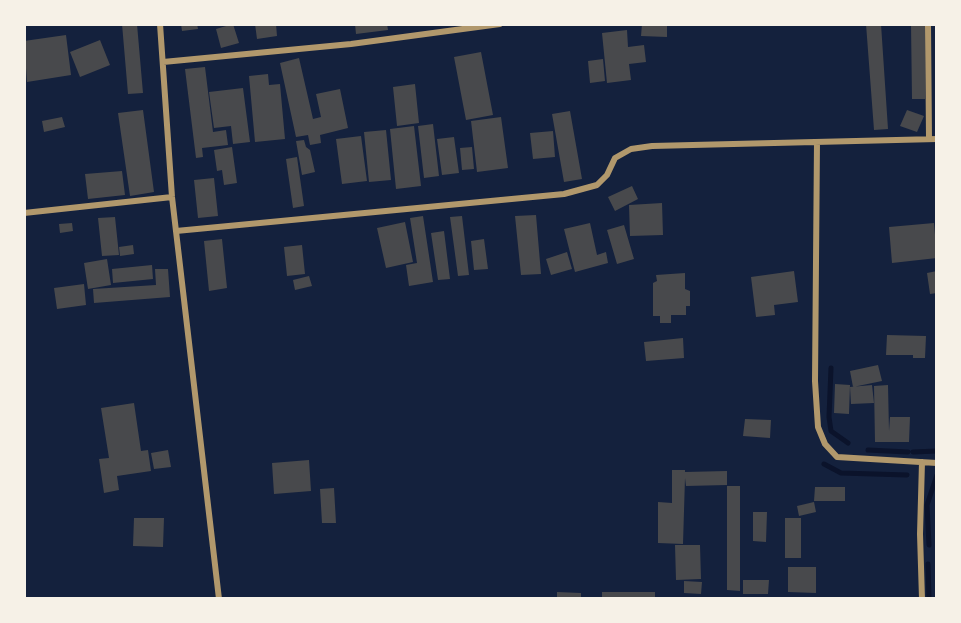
<!DOCTYPE html>
<html>
<head>
<meta charset="utf-8">
<style>
  body { margin:0 }
  #map { position:relative; width:961px; height:623px; overflow:hidden; background:#14213d; font-family:"Asap Condensed",sans-serif }
  canvas { display:block }
  .frame { position:absolute; inset:0; border:26px solid #f6f1e7; pointer-events:none }
</style>
</head>
<body>
<div id="map">
<canvas width="961" height="623"></canvas>
<div class="frame"></div>
</div>
<script>
const ctx = document.querySelector('canvas').getContext('2d');
ctx.lineJoin = 'round';
function trace(path, color, width, dash) { ctx.strokeStyle = color; ctx.lineWidth = width; ctx.lineCap = dash ? 'butt' : 'round'; ctx.setLineDash(dash || []); ctx.stroke(path); }
function fill(path, color) { ctx.fillStyle = color; ctx.fill(path, 'evenodd'); }
const stream = new Path2D(`
  M831,368L829,417L831,431L848,443
  M868,450L908,452
  M913,452L937,451
  M824,464L841,473L907,475
  M929,545L927,505L937,475
  M928,564L929,599`);
const building = new Path2D(`
  M122,24H137L143,93L128,94Z
  M181,24H197L198,29L182,31Z
  M233,24L239,43L221,48L216,29Z
  M255,24H276L277,36L257,39Z
  M355,24H387L388,30L356,34Z
  M642,24H667V37L641,36Z
  M866,24H881L888,129L874,130Z
  M911,24H925V99H912Z
  M627,30L628,47L644,45L646,62L629,64L631,80L607,83L602,33Z
  M66,35L71,75L27,82L24,41Z
  M100,40L110,65L80,77L70,52Z
  M481,52L493,115L466,120L454,57Z
  M299,58L313,119L321,117L316,94L340,89L348,128L320,135L321,143L310,145L308,135L296,137L280,63Z
  M603,59L605,81L590,83L588,61Z
  M205,67L213,132L226,130L228,145L202,148L203,157L196,158L185,69Z
  M268,74L269,85L280,84L285,139L255,142L249,76Z
  M415,84L419,123L397,126L393,87Z
  M243,88L250,142L233,144L231,126L214,128L209,92Z
  M143,110L154,192L130,196L118,113Z
  M907,110L924,116L917,132L900,126Z
  M570,111L582,179L564,182L552,114Z
  M62,117L65,127L44,132L42,121Z
  M501,117L508,168L477,172L471,121Z
  M433,124L439,176L424,178L418,126Z
  M414,126L421,186L396,189L390,129Z
  M386,130L391,180L369,182L364,132Z
  M553,131L555,157L533,159L530,133Z
  M361,136L367,181L342,184L336,139Z
  M454,137L459,173L442,175L437,139Z
  M304,140L306,147L310,150L315,172L302,175L296,141Z
  M232,147L237,183L224,185L222,170L217,171L214,150Z
  M472,147L474,169L462,170L460,148Z
  M297,157L304,206L293,208L286,159Z
  M122,171L125,195L88,199L85,174Z
  M214,178L218,216L198,218L194,180Z
  M632,186L638,199L615,211L608,197Z
  M662,203L663,235L630,236L629,205Z
  M536,215L541,274L521,275L515,216Z
  M423,216L433,282L409,286L406,265L417,263L410,218Z
  M462,216L469,275L458,276L450,217Z
  M115,217L119,255L102,256L98,218Z
  M405,222L413,262L386,268L377,228Z
  M72,223L73,231L60,233L59,224Z
  M590,223L597,255L606,252L608,263L575,272L564,229Z
  M934,223L937,258L892,263L889,227Z
  M624,225L634,259L617,264L607,230Z
  M444,231L450,279L438,280L431,233Z
  M222,239L227,288L209,291L204,241Z
  M484,239L488,269L474,270L471,241Z
  M133,245L134,254L120,256L119,247Z
  M302,245L305,274L287,276L284,247Z
  M567,252L572,269L551,275L546,259Z
  M107,259L111,285L88,289L84,263Z
  M152,265L153,279L113,283L112,269Z
  M155,269H168L170,297L94,303L93,289L156,285Z
  M794,271L798,302L774,305L775,315L756,317L751,277Z
  M937,271V293L930,294L927,273Z
  M685,273V289L690,291V306H686V315H671V323H660V316H653V283L657,281L656,275Z
  M309,276L312,286L295,290L293,280Z
  M84,284L86,305L57,309L54,288Z
  M887,335L926,336L925,358H913V355H886Z
  M683,338L684,358L646,361L644,342Z
  M878,365L882,381L853,387L850,371Z
  M835,384L850,385L849,414L834,413Z
  M872,385L874,403L851,404L850,387Z
  M888,385L889,431L890,417H910L909,442H875L874,386Z
  M134,403L141,451L148,450L151,471L117,476L119,490L104,493L99,459L109,458L101,408Z
  M745,419L771,420L770,438L743,436Z
  M168,450L171,467L154,469L151,453Z
  M309,460L311,491L274,494L272,463Z
  M672,470H685V472L727,471V485L686,486L685,478L683,544L658,543V502L672,503Z
  M727,486H740V591L727,590Z
  M815,487H845V501H814Z
  M334,488L336,523H322L320,489Z
  M814,502L816,512L799,516L797,506Z
  M753,512H767L766,542L753,541Z
  M134,518H164L163,547L133,546Z
  M785,518H801V558H785Z
  M675,545H700L701,579L676,580Z
  M788,567H816V593L788,592Z
  M743,580H769L768,594H743Z
  M684,581L702,582L701,594L684,593Z
  M557,592L581,593V599H557Z
  M602,592H655V599H602Z`);
const minor = new Path2D(`
  M160,24L172,197L219,599
  M928,24L929,139
  M163,62L351,44L500,24
  M817,142L815,381L818,427L825,444L837,457L937,463
  M24,213L172,197
  M176,231L564,194L597,185L607,175L615,158L631,149L652,146L937,139
  M922,462L920,534L922,599`);
trace(stream, '#0b132b', 5);
fill(building, '#48494c');
trace(minor, '#b1986c', 6);
</script>
</body>
</html>
